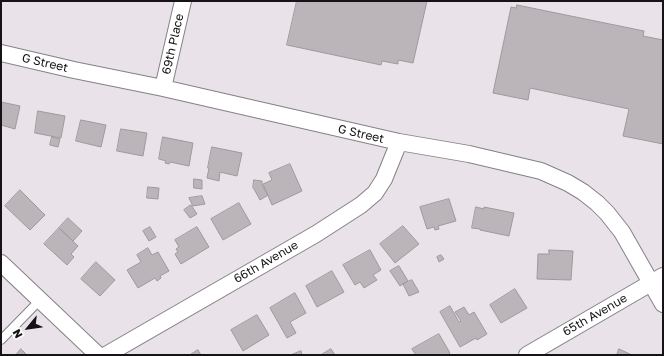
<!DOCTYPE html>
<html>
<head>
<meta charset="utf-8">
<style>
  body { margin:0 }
  #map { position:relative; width:664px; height:356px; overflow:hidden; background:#e9e2e8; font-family:"Golos Text",sans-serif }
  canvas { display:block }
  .frame { position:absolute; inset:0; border:2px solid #151315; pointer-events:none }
  .north { position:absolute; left:8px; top:308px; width:40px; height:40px; -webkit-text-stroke:3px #fff; paint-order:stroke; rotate:241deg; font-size:11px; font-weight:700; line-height:16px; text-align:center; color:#151315 }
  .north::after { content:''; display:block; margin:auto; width:14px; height:18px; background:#151315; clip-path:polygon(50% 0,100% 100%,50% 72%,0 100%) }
</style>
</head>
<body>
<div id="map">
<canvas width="664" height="356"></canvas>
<div class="frame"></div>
<div class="north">N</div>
</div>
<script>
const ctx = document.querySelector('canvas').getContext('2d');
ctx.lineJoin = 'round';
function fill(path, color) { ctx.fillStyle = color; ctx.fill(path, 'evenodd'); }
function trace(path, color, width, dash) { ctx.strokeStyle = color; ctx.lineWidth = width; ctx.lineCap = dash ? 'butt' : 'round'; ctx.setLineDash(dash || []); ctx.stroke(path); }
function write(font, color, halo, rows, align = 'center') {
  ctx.font = font + ' "Golos Text",sans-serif'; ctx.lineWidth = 3; ctx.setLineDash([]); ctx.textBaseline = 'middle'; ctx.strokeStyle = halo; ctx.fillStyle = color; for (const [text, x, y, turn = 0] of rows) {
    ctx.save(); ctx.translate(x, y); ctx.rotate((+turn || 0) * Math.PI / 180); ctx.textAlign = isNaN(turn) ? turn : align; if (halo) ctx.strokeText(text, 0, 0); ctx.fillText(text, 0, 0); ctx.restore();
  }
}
const building = new Path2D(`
  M297,1H427L413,63L398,60V64L382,61L381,65L287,45Z
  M517,5L644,31L643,36L663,40V144L623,136L629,109L530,88L528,100L493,93L511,7L516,8Z
  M1,102L20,106L15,129L1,125Z
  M38,111L65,116L61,138L35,133Z
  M81,120L106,125L101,147L76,141Z
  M121,129L147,133L143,156L117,151Z
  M52,137L60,139L58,147L50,145Z
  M163,137L193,143L189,166L170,162L169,164L165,163L166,161L159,159Z
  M212,147L242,153L237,176L220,172L219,181L207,178L209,168H208Z
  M290,164L302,191L272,205L263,184L272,180L269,173Z
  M194,179L202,180V189L194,188Z
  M254,180L262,181V185L268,195L260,200L254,189L253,188Z
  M148,187L159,188L158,199L147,198Z
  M20,190L45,215L30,230L5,206Z
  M202,196L205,204L193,206L189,198Z
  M449,199L456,221L438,226L439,229L435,230L434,227L427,229L420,207Z
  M239,203L251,224L223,240L211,219Z
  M191,205L197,214L190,218L184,210Z
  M476,207L484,209V207L514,213L509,236L480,230V229L472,228Z
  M68,218L82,231L73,241L59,228Z
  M403,226L419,244L395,263L380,244Z
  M150,227L156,237L149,241L143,231Z
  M197,227L209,247L181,264L175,254L178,252L176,249L179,247L175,240Z
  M59,228L78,246L71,254L74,257L67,265L44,244Z
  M148,248L152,255L158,252L169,271L160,276L161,278L157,281L155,278L138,288L127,270L141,262L137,255Z
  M370,250L381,270L373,275L377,280L364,288L360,282L355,285L343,265Z
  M549,250L573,251L571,280L537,279L538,254H549Z
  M441,255L444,259L439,262L437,257Z
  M96,262L115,280L100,296L81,279Z
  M399,266L408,281L400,286L390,271Z
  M332,271L344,292L317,307L306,286Z
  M412,280L419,292L409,296L403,284Z
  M515,289L527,308L501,323L490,305Z
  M295,293L306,313L290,322L296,333L287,338L270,308Z
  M450,306L459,322L461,321L455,312L464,307L469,315L474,312L487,334L477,340L476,338L460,347L440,312Z
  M257,315L269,335L243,351L231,330Z
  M439,334L450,353L447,355H416L412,349Z
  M21,349L27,355H16Z
  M331,349L335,355H321Z
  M619,349L632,355H617Z
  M198,350L201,355H190Z
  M301,351L302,355H291Z`);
const lane = new Path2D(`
  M1,340L40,300`);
const street = new Path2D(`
  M1,53L74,70L163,88L399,142L469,154L541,171L568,183L583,192L597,203L607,213L622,232L663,304
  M163,88L183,1
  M1,263L98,355
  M106,355L316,234L361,205L375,193L384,179L399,142
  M527,355L663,276`);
const streetNames = [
  ["69th Place",173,44,-77],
  ["G Street",45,63,13],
  ["G Street",361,134,13],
  ["66th Avenue",266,262,-30],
  ["65th Avenue",595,315,-30]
];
fill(building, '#bbb5ba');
trace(building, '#9f999e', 1);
trace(lane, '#868186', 10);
trace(street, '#868186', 18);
trace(lane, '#fff', 8);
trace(street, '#fff', 16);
write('12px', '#151315', '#fff', streetNames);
</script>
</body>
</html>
